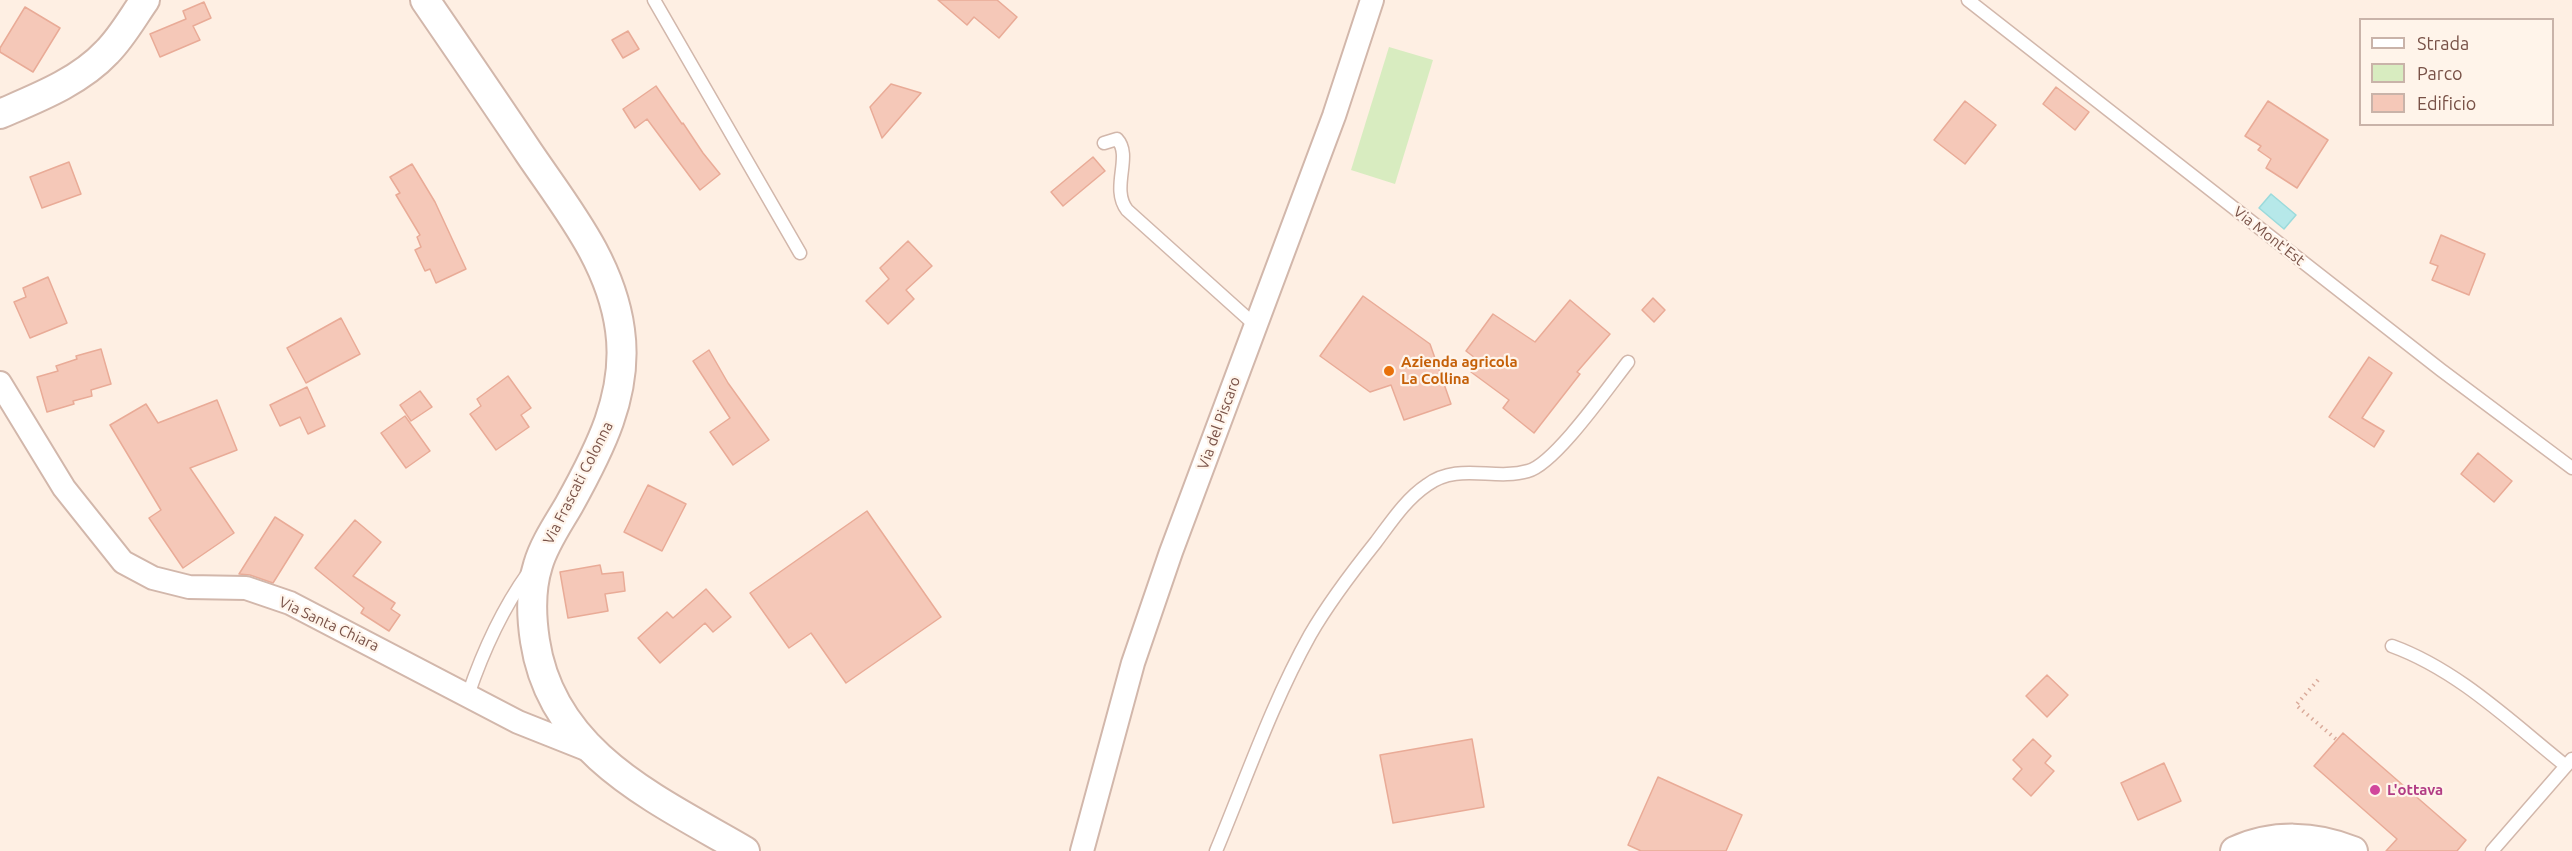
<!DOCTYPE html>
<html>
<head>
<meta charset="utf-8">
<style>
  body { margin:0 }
  #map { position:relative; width:2572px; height:851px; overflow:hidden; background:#feefe3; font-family:Ubuntu,sans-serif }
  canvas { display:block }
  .legend { position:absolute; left:2359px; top:18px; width:195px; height:108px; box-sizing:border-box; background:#fff4ea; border:2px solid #c9b3a9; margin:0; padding:8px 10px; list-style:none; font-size:18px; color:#785147 }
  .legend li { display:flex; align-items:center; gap:12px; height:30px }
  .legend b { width:30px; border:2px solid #c9b3a9 }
</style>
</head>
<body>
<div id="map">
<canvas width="2572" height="851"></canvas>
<ul class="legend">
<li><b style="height:8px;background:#fff"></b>Strada</li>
<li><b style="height:16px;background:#d8ecc0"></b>Parco</li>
<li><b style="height:16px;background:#f5c8b8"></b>Edificio</li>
</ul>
</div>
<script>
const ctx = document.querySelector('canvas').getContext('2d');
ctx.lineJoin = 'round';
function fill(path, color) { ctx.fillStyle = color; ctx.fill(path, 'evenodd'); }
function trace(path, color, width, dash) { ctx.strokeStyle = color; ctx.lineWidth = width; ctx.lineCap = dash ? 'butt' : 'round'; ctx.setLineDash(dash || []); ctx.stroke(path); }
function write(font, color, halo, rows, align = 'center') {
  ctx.font = font + ' Ubuntu,sans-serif'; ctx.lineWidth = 4.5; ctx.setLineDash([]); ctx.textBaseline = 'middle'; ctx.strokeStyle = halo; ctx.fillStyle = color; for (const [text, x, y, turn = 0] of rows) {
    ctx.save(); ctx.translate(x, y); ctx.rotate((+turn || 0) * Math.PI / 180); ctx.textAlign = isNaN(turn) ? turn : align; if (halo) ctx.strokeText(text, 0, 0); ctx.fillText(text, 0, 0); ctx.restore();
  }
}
const green = new Path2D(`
  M1389,47L1433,60L1395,184L1351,170Z`);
const water = new Path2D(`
  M2271,194L2296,215L2284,229L2259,208Z`);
const building = new Path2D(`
  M938,0H997L1017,17L999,38L974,17L967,25Z
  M204,2L211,18L193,26L200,40L160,57L150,34L186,19L183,11Z
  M25,7L60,28L33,72L0,52V48Z
  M628,31L639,49L623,58L612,40Z
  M891,84L921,93L882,138L870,107Z
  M656,86L682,124L683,123L703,153L720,174L700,190L647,119L635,128L623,109Z
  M2056,87L2089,112L2075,130L2043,104Z
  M1965,101L1996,125L1965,164L1934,140Z
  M2268,101L2328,140L2297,188L2266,168L2271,159L2258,150L2261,146L2245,136Z
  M1093,157L1105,171L1063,206L1051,192Z
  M69,162L81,194L42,208L30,177Z
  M412,164L435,202L466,269L436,283L430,269L425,271L415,250L421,247L417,237L420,235L396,195L400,193L390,177Z
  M2441,235L2485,254L2469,295L2432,280L2438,266L2430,263Z
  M908,241L932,266L906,290L914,299L888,324L866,301L889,279L880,268Z
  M48,277L67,323L30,338L14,302L26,297L23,288Z
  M1363,296L1430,344L1451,404L1404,420L1391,385L1370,392L1320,356Z
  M1653,298L1665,310L1654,322L1642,310Z
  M1570,300L1610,334L1577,372L1580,374L1534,433L1503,408L1509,400L1471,372L1479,361L1466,351L1493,314L1535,342Z
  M341,318L360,354L306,383L287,348Z
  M101,349L111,384L91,390L92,396L73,401L74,404L47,412L37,377L58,371L56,366L77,359L76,356Z
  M709,350L728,383L769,440L733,465L710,432L730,418L693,361Z
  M2369,357L2392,373L2362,418L2384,431L2374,447L2329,417Z
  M508,376L531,408L521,415L529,427L496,450L470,414L481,406L477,399Z
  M307,387L325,426L308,434L300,417L280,426L270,405Z
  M420,391L432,407L411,421L400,405Z
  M217,400L237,450L190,468L234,533L183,568L149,518L161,510L110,425L146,404L158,423Z
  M405,416L430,451L406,468L381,433Z
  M2478,453L2512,481L2494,502L2461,474Z
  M648,485L686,504L662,551L624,532Z
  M867,511L941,617L846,683L811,633L789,648L750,593Z
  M275,517L303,535L273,583L250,575L239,574Z
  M355,520L381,542L353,576L395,603L391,609L400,615L389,631L361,613L364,608L315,568Z
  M600,565L602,574L623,572L625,591L605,594L608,611L568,618L560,572Z
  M706,589L731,617L713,632L705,623L660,663L638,638L667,612L673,618Z
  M2047,675L2068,695L2047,717L2026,696Z
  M2343,733L2466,840L2457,851H2386L2397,839L2314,766Z
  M1472,739L1484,807L1393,823L1380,755Z
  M2033,739L2051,756L2045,763L2054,771L2031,796L2013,779L2022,769L2013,760Z
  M2164,763L2181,801L2138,820L2121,783Z
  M1658,777L1742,815L1726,851H1641L1628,845Z`);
const path = new Path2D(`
  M2318,680L2296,705L2337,740`);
const service = new Path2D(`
  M654,0L800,253
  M1968,0L2441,370L2572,468
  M1104,143L1117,139C1133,156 1110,188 1127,210L1255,325
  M2392,646C2458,670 2511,722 2566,766
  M468,695C483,651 501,611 528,573
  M1216,851C1246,779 1272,703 1310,635C1329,602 1352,572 1376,542C1391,522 1406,499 1427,485C1458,462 1494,481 1528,471C1555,464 1609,386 1628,362
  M2492,851L2572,759`);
const minor = new Path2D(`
  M0,383L64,488L123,562L153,578L189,587L246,588L290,603L518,722L591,751
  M1082,851L1133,663L1171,552L1334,116L1372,0`);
const tertiary = new Path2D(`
  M425,0C460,51 495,102 529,153C567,209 611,262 620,330C629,394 599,451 569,505C558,524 544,544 538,565C530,590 531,615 535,641C552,754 656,799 745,851
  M0,114C37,98 79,82 107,52C122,37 133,17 145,0
  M2235,851C2272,834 2315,835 2353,851`);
const markers = [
  [1389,371,6,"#e8710a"],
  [2375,790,6,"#d1479c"]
];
const streetNames = [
  ["Via Mont'Est",2269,236,38],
  ["Via del Piscaro",1219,423,-70],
  ["Via Frascati Colonna",578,483,-63],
  ["Via Santa Chiara",329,624,25]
];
const foodNames = [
  ["Azienda agricola",1401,362],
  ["La Collina",1401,379]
];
const hotelNames = [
  ["L'ottava",2387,790]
];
fill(green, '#d8ecc0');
fill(water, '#b6e8e9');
trace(water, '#9bdadb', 1.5);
fill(building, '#f5c8b8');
trace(building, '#e9ab97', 1.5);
trace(service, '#d2b7ab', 15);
trace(minor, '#d2b7ab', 26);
trace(tertiary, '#d2b7ab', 32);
trace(path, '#daab9b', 4, [1.5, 4.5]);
trace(service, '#fff', 12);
trace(minor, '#fff', 22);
trace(tertiary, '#fff', 28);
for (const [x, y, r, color] of markers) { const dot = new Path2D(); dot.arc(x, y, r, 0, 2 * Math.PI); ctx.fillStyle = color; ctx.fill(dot); trace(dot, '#fff4ea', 2); }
write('15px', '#785147', '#fff4ea', streetNames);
write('bold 15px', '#c56008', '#fff4ea', foodNames, 'left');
write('bold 15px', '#b23c85', '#fff4ea', hotelNames, 'left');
</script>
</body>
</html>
